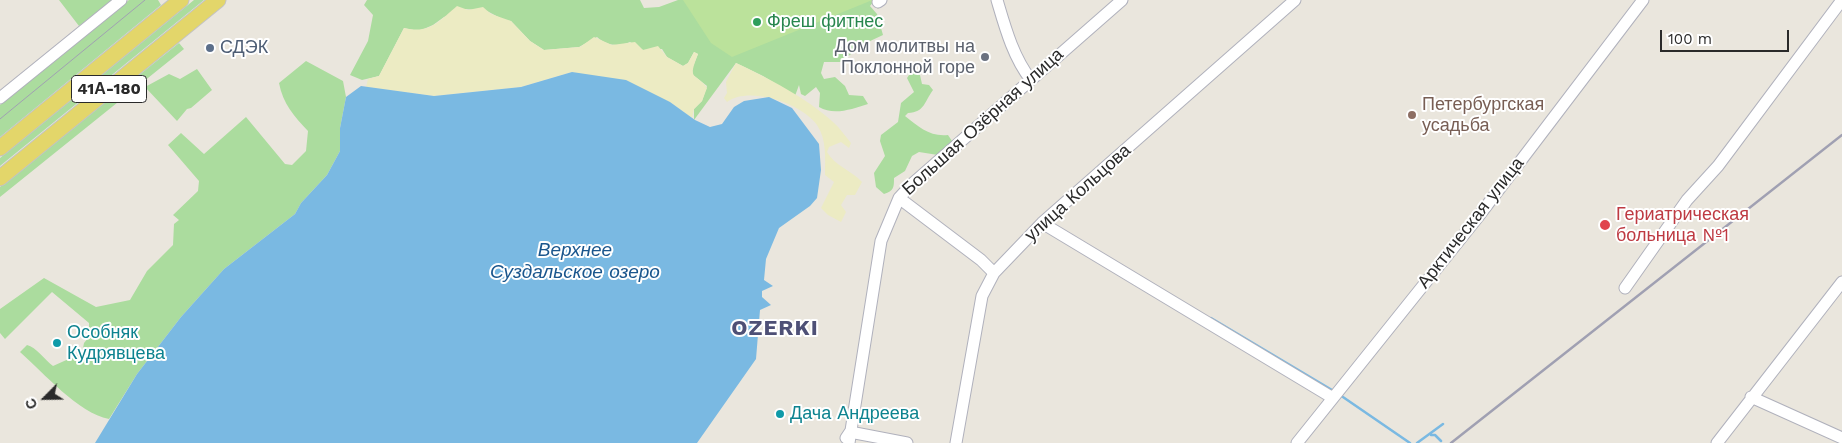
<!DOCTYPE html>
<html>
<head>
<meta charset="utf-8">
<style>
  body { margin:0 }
  #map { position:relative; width:1842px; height:443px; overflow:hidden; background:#eae6dd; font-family:"Work Sans",sans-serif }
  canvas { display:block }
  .north { position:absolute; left:20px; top:373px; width:50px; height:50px; -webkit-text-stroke:4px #fff; paint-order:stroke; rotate:247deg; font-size:14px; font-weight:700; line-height:20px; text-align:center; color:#2a2a2a }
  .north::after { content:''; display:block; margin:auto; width:18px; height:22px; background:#2a2a2a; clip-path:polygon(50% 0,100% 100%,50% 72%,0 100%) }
  .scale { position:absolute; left:1660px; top:30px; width:129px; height:22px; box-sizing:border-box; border:2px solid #2a2a2a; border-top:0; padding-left:6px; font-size:15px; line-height:18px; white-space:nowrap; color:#2a2a2a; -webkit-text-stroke:4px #fff; paint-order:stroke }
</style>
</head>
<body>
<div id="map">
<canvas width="1842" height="443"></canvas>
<div class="north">С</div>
<div class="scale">100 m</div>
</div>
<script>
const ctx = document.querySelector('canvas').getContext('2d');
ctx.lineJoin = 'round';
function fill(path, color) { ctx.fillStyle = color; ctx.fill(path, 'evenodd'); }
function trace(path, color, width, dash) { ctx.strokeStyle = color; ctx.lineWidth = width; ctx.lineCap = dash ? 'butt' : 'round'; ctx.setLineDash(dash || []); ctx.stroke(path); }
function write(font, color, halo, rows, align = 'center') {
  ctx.font = font + ' "Work Sans",sans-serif'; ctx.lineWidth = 4; ctx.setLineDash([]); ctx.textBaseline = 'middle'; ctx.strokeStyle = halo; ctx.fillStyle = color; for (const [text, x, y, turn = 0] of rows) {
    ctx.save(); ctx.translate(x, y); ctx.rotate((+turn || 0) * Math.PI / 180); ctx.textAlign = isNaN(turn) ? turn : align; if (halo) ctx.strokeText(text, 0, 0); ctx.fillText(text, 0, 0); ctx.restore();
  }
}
const green = new Path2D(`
  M59,0H112L79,26Z
  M129,0H158L161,5L0,137V105Z
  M194,0H204L0,166V158Z
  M367,0H640L644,8L659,7L678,0H875L870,6L877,14L883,35L868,42L840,62H824L821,73L824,79L835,77L845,86L849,95L863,96L868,104C852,109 834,116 819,107L820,93L816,87L805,96L801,94L799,85L795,96L763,76L736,63L694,120V109L702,101L707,86L693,75L692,69L698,54L694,52L688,63L683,66L667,57L662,49L643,50L630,42C619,47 607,46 597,37L579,47L544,50L530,41L511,21L504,20L487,11L465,9L444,17L433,25L419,31L404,28L379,76L362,80L350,75L368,41L373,15L364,5Z
  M179,43L184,49L0,197V187Z
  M306,61L343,81L346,97L340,128V151L327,175L301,203L295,214L224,269L181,317L137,374L109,419C78,413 44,373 20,352L27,345C36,347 45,360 53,366L82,353L84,343L89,337V323L52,292L5,339L0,333V309L44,278L96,307L130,300L147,271L173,245L174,224L179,220L173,215L198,191L199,181L168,145L181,133L204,154L246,117L285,164L292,165L306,151L308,131C294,116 283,104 279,83Z
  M197,69L212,90L191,108L187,109L177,121L145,87L169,74L180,79Z
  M914,73L920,75L922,84L929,85L933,90C924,102 925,112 908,113L905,116C919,127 930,137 948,135L952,141L938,155L919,152L912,156L905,171L894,178C894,187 894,191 884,194L876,187L874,173L885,156L880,141L881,135L898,122L901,103L914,92L907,78L909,75Z`);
const sand = new Path2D(`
  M457,6L468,10L483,7L491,14L511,21L530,41L544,50L580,47L594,37L612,45L635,42L643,50L658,46L667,57L683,66L688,63L694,52L698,54C687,82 695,71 707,88L702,101L694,109L692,118L670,102L572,72L521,87L434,96L366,87L368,79L379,76L404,28C430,34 438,22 457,6Z
  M736,63C768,78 807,98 833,122C840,128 845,136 851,143L849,148L841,142L829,147L827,152C835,166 851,170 862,182L855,195H847L841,205L846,212L841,222L828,215L821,208L834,182L825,175C825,158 827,140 817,125C803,104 749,85 727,102L724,98L727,93L726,82Z`);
const pitch = new Path2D(`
  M683,0H886L878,9L870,1L732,57L711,43Z`);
const water = new Path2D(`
  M572,72L626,80L670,102L695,120L710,127L722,124L734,107L744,101L769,97L792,108L819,144L821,170L817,198L810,206L779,228L766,259L764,280L773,286L762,291V297L771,305L760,310L756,359L697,443H95L137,374L181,317L224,269L295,214L301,203L327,175L340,151V128L346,97L361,86L434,96L521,87Z`);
const stream = new Path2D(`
  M1211,318L1332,390
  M1340,395L1410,443
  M1431,435H1435L1441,441
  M1417,443L1443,424`);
const minor = new Path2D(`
  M997,0C1005,27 1013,57 1031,80
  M878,2L881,0
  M0,98L121,0
  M899,198L981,260L994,273
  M1042,223L1333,398
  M1625,288L1687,200L1718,166L1842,0
  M1751,397L1842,438
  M846,438L850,432L907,443
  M849,443L881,241L899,198L911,185L1122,0
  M956,443L982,296L994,273L1042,223L1295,0
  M1297,443L1478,217L1643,0
  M1717,443L1842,282`);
const major = new Path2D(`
  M0,148L181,0
  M0,178L218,0`);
const tram = new Path2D(`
  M0,119L145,0`);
const rail = new Path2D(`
  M1451,443L1842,135`);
const markers = [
  [757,22,5,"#2e9e5b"],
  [210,48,5,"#5c6f8a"],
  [985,57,5,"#6b7280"],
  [1412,115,5,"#8d6e63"],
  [1605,225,6,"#e0444e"],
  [57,343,5,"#0f9aa8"],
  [780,414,5,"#0f9aa8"]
];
const shields = [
  [109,89,75]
];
const shieldNames = [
  ["41А-180",109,89]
];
const leisureNames = [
  ["Фреш фитнес",767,22]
];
const worshipNames = [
  ["Дом молитвы на",975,47],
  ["Поклонной горе",975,68]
];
const serviceNames = [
  ["СДЭК",220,48]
];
const educationNames = [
  ["Петербургская",1422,105],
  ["усадьба",1422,126]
];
const streetNames = [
  ["Большая Озёрная улица",983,122,-42],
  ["улица Кольцова",1078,193,-42],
  ["Арктическая улица",1471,223,-52]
];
const healthNames = [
  ["Гериатрическая",1616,215],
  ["больница №1",1616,236]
];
const cultureNames = [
  ["Особняк",67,333],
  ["Кудрявцева",67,354],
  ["Дача Андреева",790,414]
];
const waterNames = [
  ["Верхнее",575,250],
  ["Суздальское озеро",575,272]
];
const districtNames = [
  ["OZERKI",775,329]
];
fill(green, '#abdc9e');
fill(sand, '#ecebc3');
fill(pitch, '#bbe29b');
fill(water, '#7ab9e2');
trace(stream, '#7ab9e2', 2.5);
trace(minor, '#b0b1bc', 13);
trace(major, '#c3c3c3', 17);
trace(minor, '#fff', 11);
trace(major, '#e3d66a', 15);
trace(tram, '#a0a0b2', 1);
trace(rail, '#a0a0b2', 2.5);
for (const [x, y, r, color] of markers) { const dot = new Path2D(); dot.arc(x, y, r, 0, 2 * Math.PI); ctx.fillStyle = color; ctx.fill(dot); trace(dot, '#fff', 2); }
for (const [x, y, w] of shields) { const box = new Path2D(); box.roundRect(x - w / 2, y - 13.5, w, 27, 4); ctx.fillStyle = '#fff'; ctx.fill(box); trace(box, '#2a2a2a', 1); }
write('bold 16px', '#2a2a2a', null, shieldNames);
write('18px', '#27864d', '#fff', leisureNames, 'left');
write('18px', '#5b616d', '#fff', worshipNames, 'right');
write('18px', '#4e5e75', '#fff', serviceNames, 'left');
write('18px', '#785e54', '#fff', educationNames, 'left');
write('18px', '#2a2a2a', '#fff', streetNames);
write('18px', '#be3a42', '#fff', healthNames, 'left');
write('18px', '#0d838f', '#fff', cultureNames, 'left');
write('italic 19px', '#1a568d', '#fff', waterNames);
ctx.letterSpacing = '1px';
write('bold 22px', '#4e5076', '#fff', districtNames);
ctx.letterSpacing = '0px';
</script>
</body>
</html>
